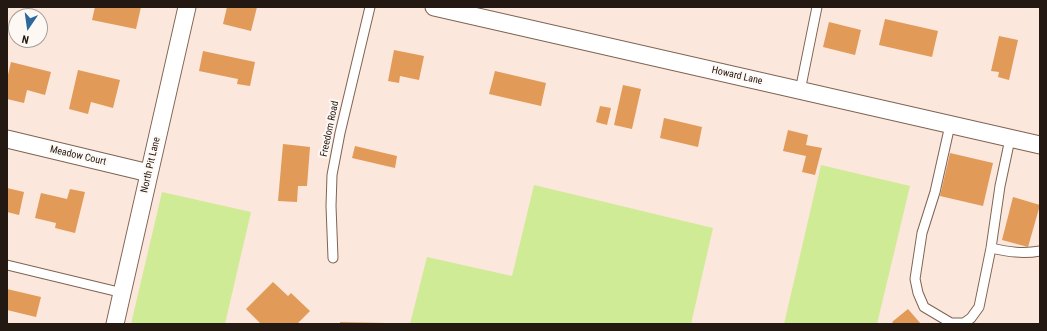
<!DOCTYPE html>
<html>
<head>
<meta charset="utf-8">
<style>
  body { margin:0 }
  #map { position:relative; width:1047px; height:331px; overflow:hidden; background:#fbe7dc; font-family:"Roboto Condensed",sans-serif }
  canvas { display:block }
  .frame { position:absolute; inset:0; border:8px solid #241912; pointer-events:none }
  .north { position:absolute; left:8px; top:8px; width:40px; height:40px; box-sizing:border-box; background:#fef8f4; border:1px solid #a79f9a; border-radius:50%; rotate:193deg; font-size:11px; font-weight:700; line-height:16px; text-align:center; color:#241912 }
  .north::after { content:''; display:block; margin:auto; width:14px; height:18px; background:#2c679e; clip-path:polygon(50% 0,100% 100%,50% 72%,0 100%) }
</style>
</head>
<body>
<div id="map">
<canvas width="1047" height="331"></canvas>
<div class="frame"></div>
<div class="north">N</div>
</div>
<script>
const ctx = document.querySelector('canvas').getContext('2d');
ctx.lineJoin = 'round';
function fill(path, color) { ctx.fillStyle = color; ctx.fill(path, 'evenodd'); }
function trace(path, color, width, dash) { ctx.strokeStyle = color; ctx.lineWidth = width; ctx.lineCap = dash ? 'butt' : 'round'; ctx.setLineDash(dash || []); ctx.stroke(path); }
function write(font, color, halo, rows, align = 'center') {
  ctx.font = font + ' "Roboto Condensed",sans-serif'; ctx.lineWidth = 4; ctx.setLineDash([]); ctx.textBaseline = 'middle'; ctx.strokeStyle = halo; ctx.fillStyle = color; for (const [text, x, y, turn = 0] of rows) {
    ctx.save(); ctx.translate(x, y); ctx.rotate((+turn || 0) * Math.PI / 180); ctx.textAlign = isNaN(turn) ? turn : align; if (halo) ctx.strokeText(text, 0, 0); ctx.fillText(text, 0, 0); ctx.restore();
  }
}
const green = new Path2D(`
  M821,165L910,186L877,324H784Z
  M534,185L713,228L691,324H410L427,257L512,276Z
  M162,192L251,212L225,324H131Z`);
const building = new Path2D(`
  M95,7H141L136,29L92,20Z
  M227,7H257L251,31L223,24Z
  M885,19L938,31L932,57L879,45Z
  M829,22L861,30L855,55L823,47Z
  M999,36L1018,40L1009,80L998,77L999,72L991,71Z
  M394,50L424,56L419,80L400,76L399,83L388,81Z
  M203,51L255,62L250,86L237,84L238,79L199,71Z
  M11,62L51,72L45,95L27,90L24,103L7,99V79Z
  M78,70L120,80L113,108L91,102L88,114L69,109Z
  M495,71L546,83L541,106L489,94Z
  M623,85L641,89L632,129L614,125Z
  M600,106L611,108L607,125L596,122Z
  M664,118L702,127L698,147L660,138Z
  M788,130L808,135L806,145L822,148L815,175L802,172L806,156L783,151Z
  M283,144L310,147L307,186H298L297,202L278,201Z
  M355,146L397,156L395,168L352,158Z
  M950,153L993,163L983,206L940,196Z
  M7,188L24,192L19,215L7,212Z
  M70,189L85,192L75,233L55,228L56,223L35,218L41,193L67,199Z
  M1013,197L1040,205L1028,247L1002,240Z
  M273,282L288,296L291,293L310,311L297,324H288L286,323L285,324H261L246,309Z
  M7,289L41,297L36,317L7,310Z
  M908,309L921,324H894L892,322Z
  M340,322L387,323V324H340Z`);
const lane = new Path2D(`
  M800,91L817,7
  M950,125L935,192L922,233L915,279L918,293L924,307L951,323H964L971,318L979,307L991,248L1000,186L1010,139
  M991,248C1009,252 1023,254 1040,251
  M333,258L331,206L332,175L340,133L370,7
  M7,265L123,293`);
const street = new Path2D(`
  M434,7L1040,145
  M7,139L149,173
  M115,324L187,7`);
const streetNames = [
  ["Howard Lane",737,76,13],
  ["Freedom Road",330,129,-78],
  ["Meadow Court",78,156,13],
  ["North Pit Lane",151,165,-77]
];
fill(green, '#d0eb96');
fill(building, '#e19a57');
trace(lane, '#7f6353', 11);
trace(street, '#7f6353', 19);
trace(lane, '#fff', 9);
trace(street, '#fff', 17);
write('10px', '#241912', '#fef8f4', streetNames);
</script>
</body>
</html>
